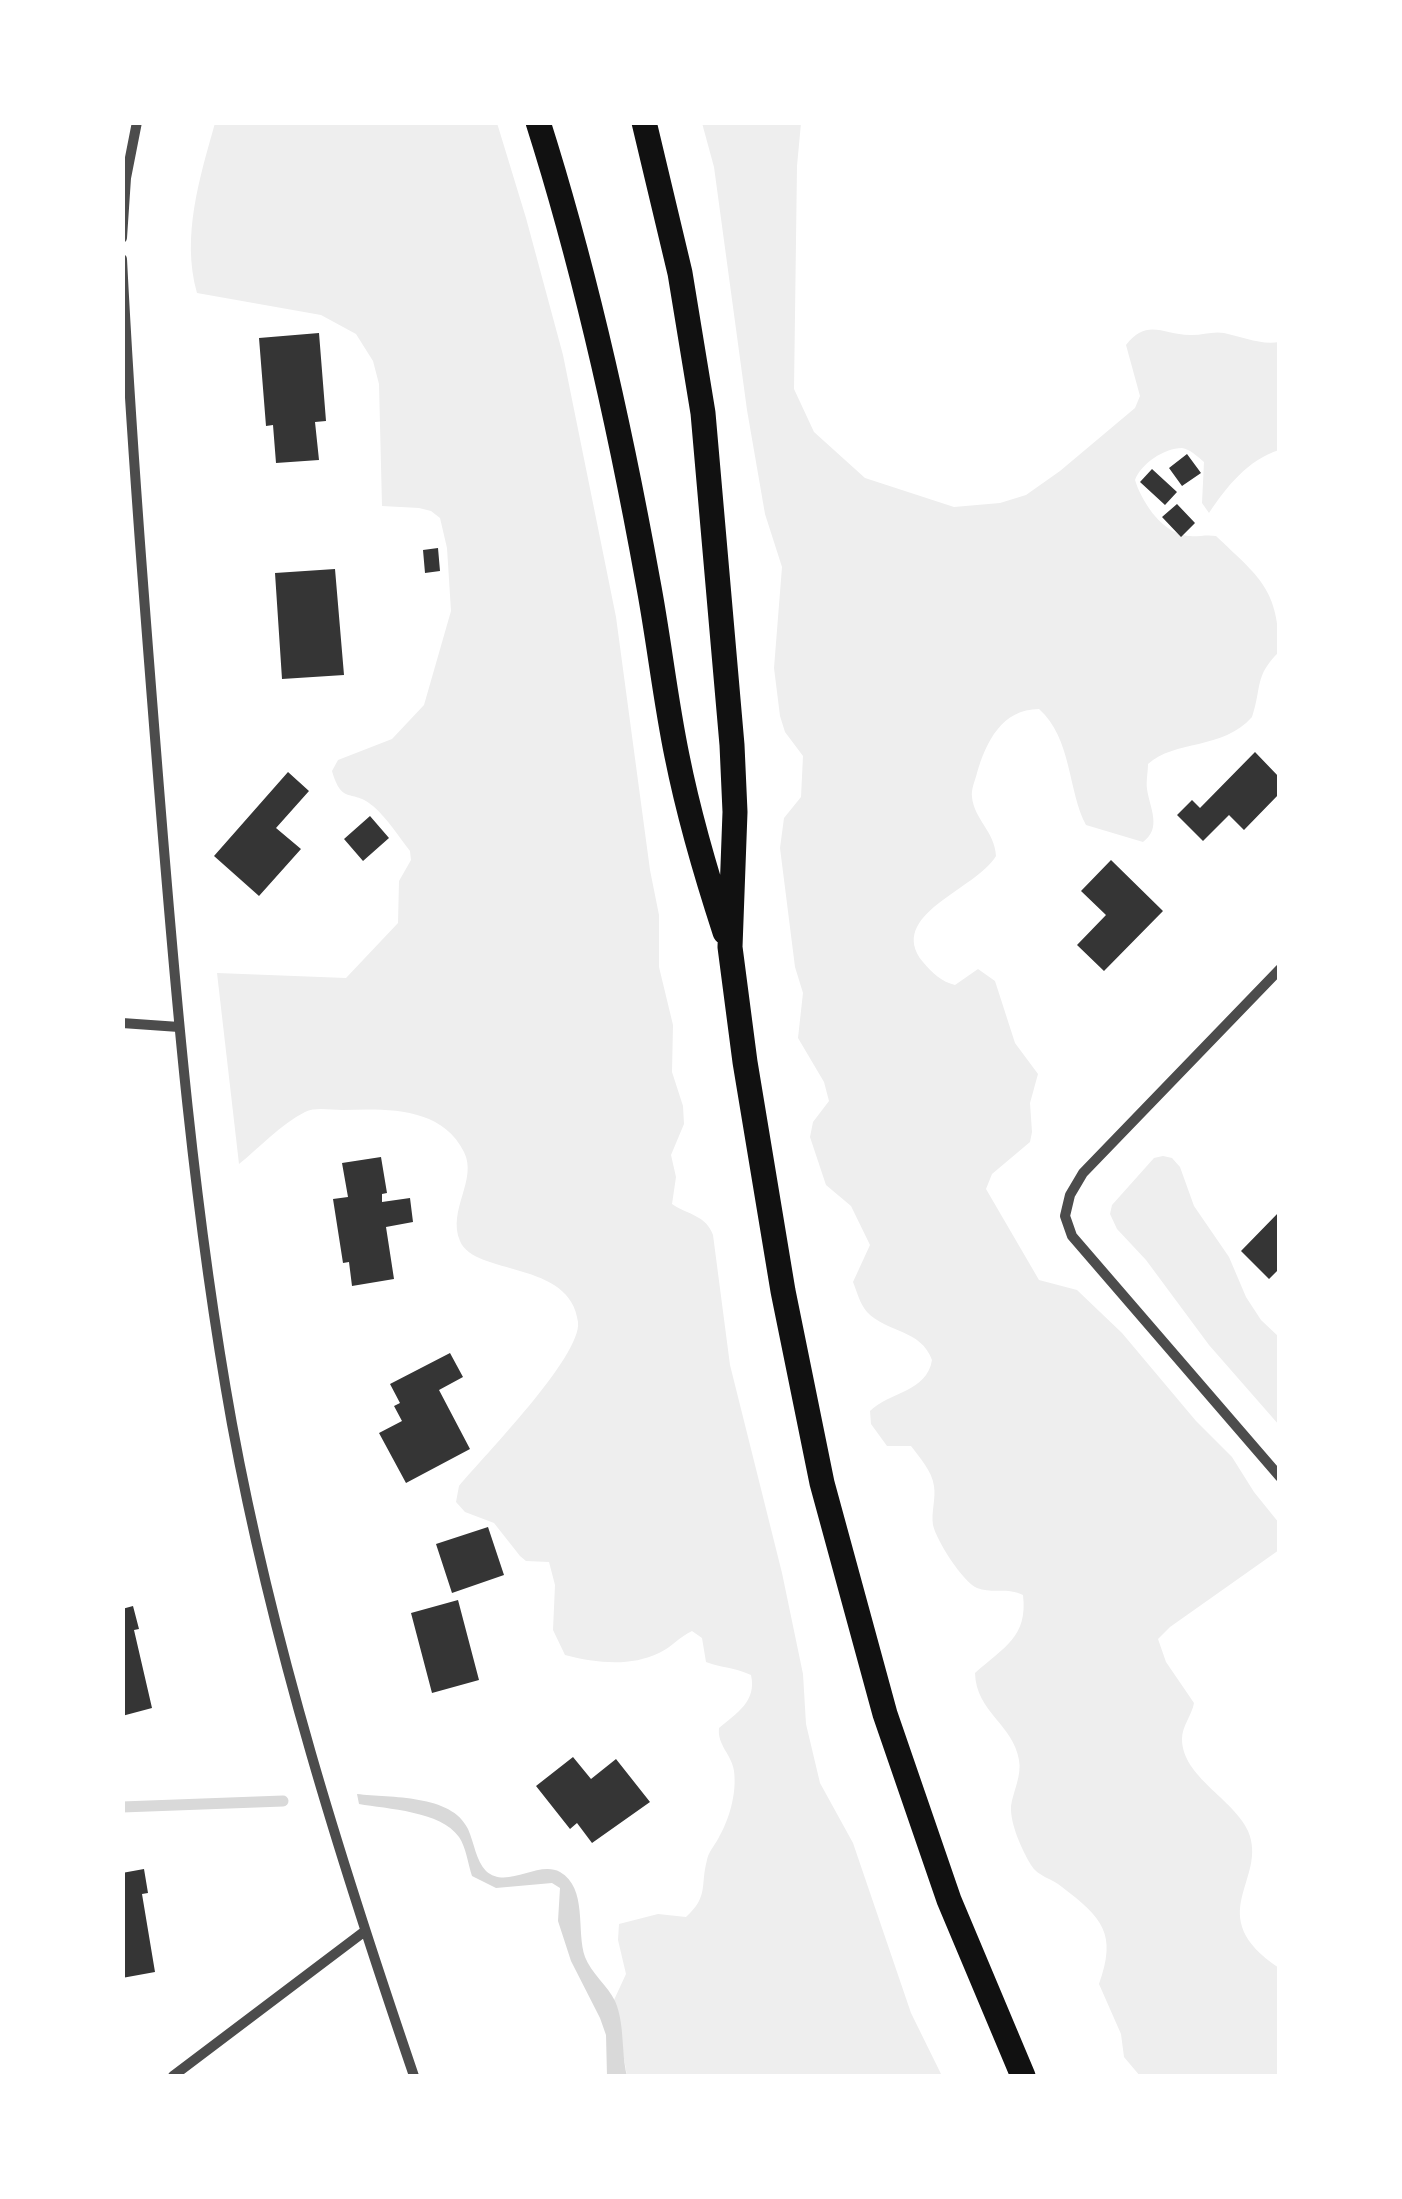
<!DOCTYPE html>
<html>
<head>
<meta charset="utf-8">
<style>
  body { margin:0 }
  #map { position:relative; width:1402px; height:2199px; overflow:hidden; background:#fff; font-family:Signika,sans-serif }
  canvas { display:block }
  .frame { position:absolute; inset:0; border:125px solid #fff; pointer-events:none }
</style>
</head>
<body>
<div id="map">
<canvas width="1402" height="2199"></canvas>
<div class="frame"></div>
</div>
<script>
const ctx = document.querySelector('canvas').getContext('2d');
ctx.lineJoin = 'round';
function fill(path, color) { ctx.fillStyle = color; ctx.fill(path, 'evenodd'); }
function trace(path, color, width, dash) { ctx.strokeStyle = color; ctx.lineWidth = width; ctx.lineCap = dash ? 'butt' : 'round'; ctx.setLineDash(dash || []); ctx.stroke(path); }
const green = new Path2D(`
  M215,123H497L526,218L563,355L616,617L650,870L659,915V967L673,1025L672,1072L683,1106L684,1124L671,1155L676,1177L672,1204C688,1215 706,1215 713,1235L730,1365L782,1573L803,1674L806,1724L820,1783L853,1843L911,2013L942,2076H627L614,2000L626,1974L618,1940L619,1924L658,1914L686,1917C709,1896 700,1886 707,1860C708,1853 714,1846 718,1839C729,1820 737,1794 734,1771C732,1755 717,1745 719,1728C737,1713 757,1701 751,1675C734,1667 722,1668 706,1662L702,1638L692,1631C679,1637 672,1647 659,1653C630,1667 596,1663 565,1655L553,1630L555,1585L549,1562L526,1561L520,1556L494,1523L465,1512L456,1502L459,1486C483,1457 582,1356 578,1322C571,1260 474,1276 460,1241C447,1210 478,1180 464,1152C441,1106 386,1109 342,1110C331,1110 315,1107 305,1112C281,1124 259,1148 239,1164L217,973L346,978L398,923L399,881L411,860L410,851C399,837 387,818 373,806C352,788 342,806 332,771L338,760L392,739L424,705L451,611L447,548L440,518L431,511L419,508L382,506L379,384L373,361L356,334L321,315L197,293C181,236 200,177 215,123Z
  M702,123H801L797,166L794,389L814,432L865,478L954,507L1000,503L1026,495L1060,471L1135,408L1140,396L1126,345C1148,317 1164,336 1192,335C1203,335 1213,331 1224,333C1243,337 1260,345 1279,342V450C1248,460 1227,486 1209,513L1202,503L1204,462C1198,457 1190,449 1182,448C1164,448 1141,464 1135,480C1141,500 1160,530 1183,535C1194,538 1205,534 1216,536C1259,577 1279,589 1279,652C1254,676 1262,688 1252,717C1223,750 1174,740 1148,764C1148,772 1146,781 1147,789C1150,809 1162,828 1143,842L1086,825C1068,792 1072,738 1039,709C1002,709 986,742 977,773C975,781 971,789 972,797C974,819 995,832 996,856C977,889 885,915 923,962C932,973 942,982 955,985L978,969L995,981L1015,1043L1038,1074L1030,1103L1032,1132L1030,1142L992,1174L986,1189L1039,1280L1077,1290L1122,1333L1196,1421L1232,1457L1254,1492L1279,1523V1550L1170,1627L1158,1639L1166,1662L1194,1703C1192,1715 1182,1726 1182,1739C1182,1777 1234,1799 1248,1831C1269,1880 1200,1915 1279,1968V2076H1140L1124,2057L1121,2034L1099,1984C1117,1934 1103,1918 1062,1887C1052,1878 1038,1877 1031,1865C1022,1850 1010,1824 1011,1806C1013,1792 1022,1775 1019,1760C1013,1724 976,1712 975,1673C1004,1647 1028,1637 1023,1595C1008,1587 992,1594 977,1588C963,1582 936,1540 933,1525C931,1512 936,1499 934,1486C932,1471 920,1458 911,1446H887L871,1424L870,1411C889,1392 927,1392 932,1360C921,1329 887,1333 867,1312C860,1304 857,1292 853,1282L870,1245L851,1206L826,1185L810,1137L813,1122L829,1101L824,1082L798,1038L803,993L795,967L780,848L784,818L801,797L803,756L785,732L780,716L774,668L782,567L765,514L747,410L714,167Z
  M1163,1156L1172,1158L1180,1167L1194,1206L1229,1257L1246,1297L1261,1320L1279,1337V1425L1209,1345L1146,1260L1117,1229L1110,1214L1112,1205L1154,1158Z`);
const water = new Path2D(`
  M357,1794C390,1798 452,1794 468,1829C474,1842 476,1861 486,1871C507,1890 538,1860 560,1872C588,1888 576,1932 585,1957C591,1973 608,1986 615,2001C625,2024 621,2052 627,2076H607L606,2035L600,2018L571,1961L558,1921L560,1888L552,1883L496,1888L472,1876C468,1864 466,1847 459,1837C441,1811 387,1809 359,1804Z`);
const stream = new Path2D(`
  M122,1807L283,1801`);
const building = new Path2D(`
  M319,333L326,421L315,422L319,460L276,463L273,425L266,426L259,338Z
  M1187,454L1201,473L1182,486L1169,468Z
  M1152,469L1177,492L1165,505L1140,482Z
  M1177,504L1195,523L1181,537L1162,517Z
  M438,548L440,571L425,573L423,550Z
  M335,569L344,675L282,679L275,573Z
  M1255,752L1279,777V794L1244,830L1229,815L1203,841L1177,815L1192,800L1200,808Z
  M288,772L309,791L276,828L301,849L259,896L214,856Z
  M370,816L389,838L363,861L344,839Z
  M1111,860L1163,911L1104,971L1077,945L1106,915L1081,891Z
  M381,1157L387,1193L382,1194V1202L410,1198L413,1222L386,1227L394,1279L352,1286L349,1262L343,1263L333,1199L348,1197L342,1163Z
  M1279,1212V1269L1269,1279L1241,1251Z
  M450,1353L463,1377L439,1390L470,1449L406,1483L379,1433L402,1421L394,1406L400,1403L390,1384Z
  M488,1527L504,1575L452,1593L436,1544Z
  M458,1600L479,1680L432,1693L411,1613Z
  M133,1606L139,1629L134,1630L152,1708L122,1716V1609Z
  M573,1757L591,1779L616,1759L650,1802L592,1843L577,1823L570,1829L536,1786Z
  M144,1869L148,1893L142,1894L155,1972L122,1978V1873Z`);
const minor = new Path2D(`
  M122,238L126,178L137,122
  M122,259C131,436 145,612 159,788C176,1000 194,1214 232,1424C273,1647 341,1862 414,2076
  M1280,969L1083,1173L1070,1195L1065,1216L1072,1236L1280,1477
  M122,1023L179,1027
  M173,2076L365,1931`);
const primary = new Path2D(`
  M538,122C586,273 620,427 648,582C659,640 665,698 677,756C689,816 706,874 725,932
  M644,122L680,273L703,413L732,745L735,812L730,947L745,1062L783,1291L822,1483L885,1714L949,1900L1023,2076`);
fill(green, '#eee');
fill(water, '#d9d9d9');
trace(stream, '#d9d9d9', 11);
fill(building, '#353535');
trace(minor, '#4c4c4c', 10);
trace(primary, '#111', 25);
</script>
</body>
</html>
